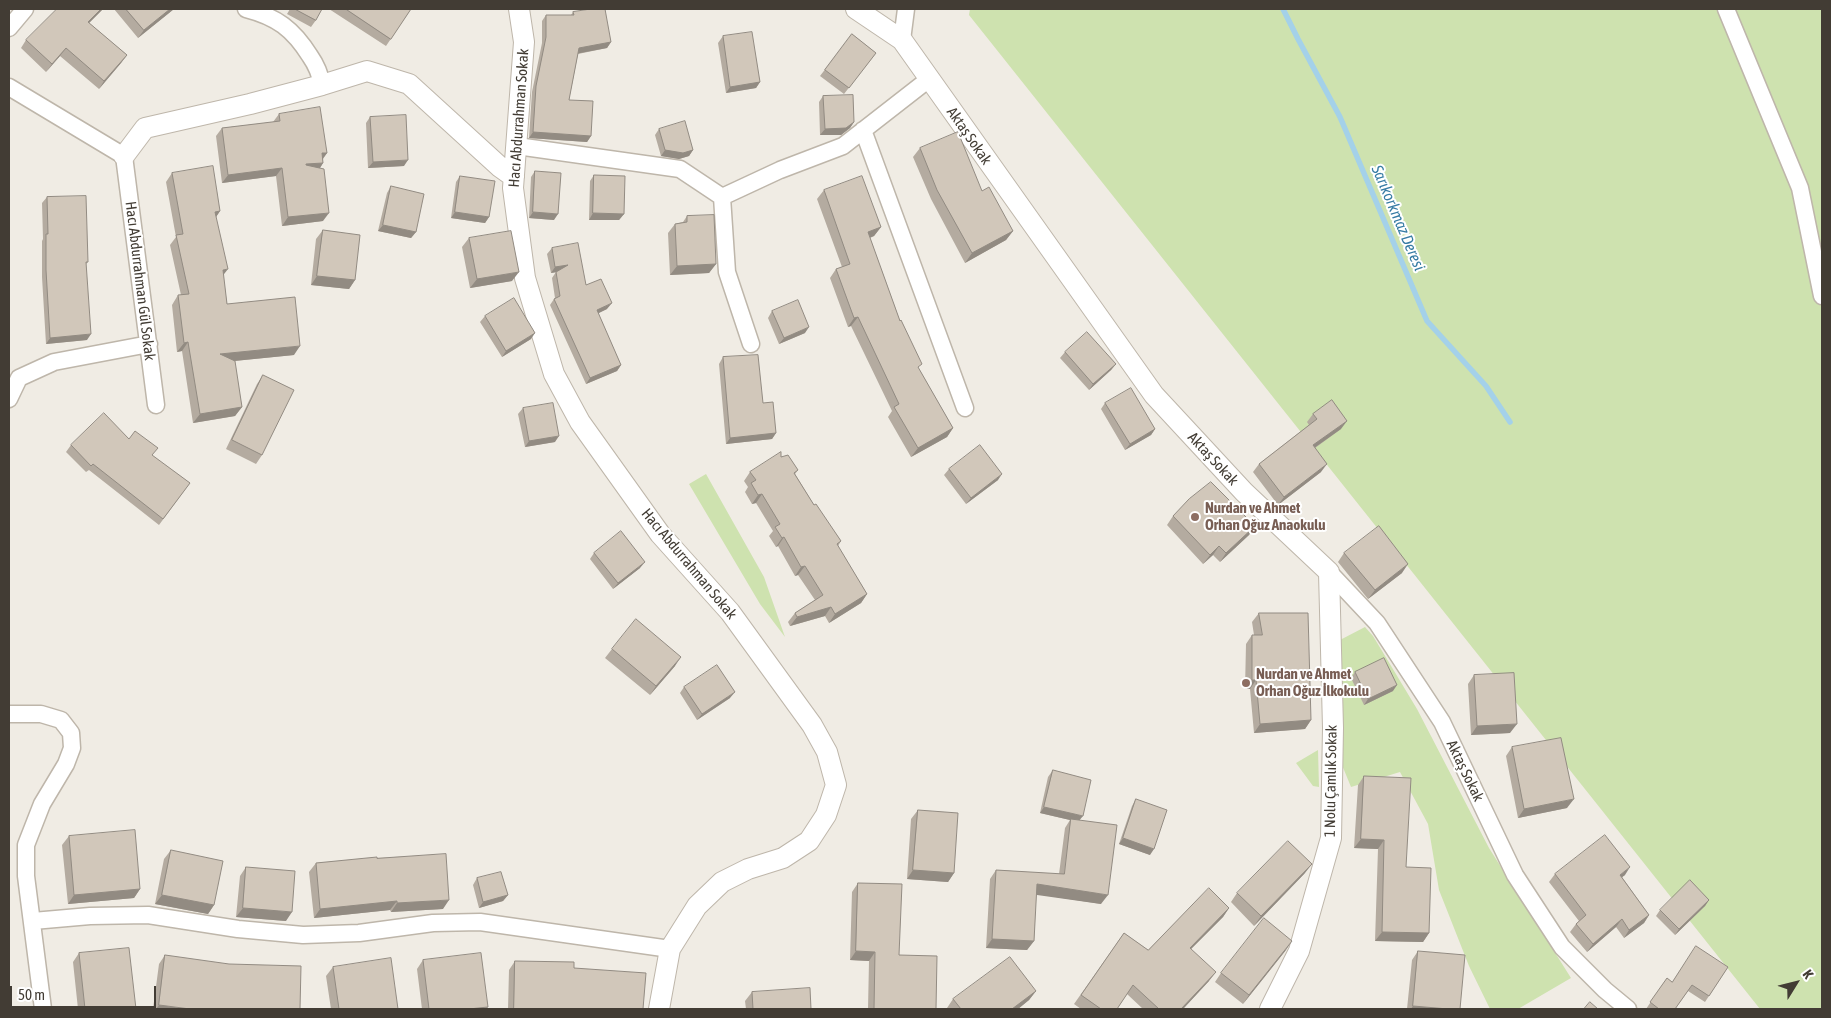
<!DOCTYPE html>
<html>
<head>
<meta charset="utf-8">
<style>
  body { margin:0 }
  #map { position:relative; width:1831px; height:1018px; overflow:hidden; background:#f0ece4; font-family:"Asap Condensed",sans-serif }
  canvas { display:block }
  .frame { position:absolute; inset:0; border:10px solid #423c34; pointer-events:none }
  .north { position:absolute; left:1771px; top:958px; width:50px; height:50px; -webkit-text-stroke:4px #fff; paint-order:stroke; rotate:54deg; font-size:14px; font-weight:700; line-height:20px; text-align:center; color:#423c34 }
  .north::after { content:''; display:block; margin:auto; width:18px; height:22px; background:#423c34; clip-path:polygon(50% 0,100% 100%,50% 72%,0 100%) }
  .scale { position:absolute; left:10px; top:986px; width:146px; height:22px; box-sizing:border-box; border:2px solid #423c34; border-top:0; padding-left:6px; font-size:15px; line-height:18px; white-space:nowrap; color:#423c34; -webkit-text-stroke:4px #fff; paint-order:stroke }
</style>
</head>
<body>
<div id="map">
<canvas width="1831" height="1018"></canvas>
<div class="frame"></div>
<div class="north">K</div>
<div class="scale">50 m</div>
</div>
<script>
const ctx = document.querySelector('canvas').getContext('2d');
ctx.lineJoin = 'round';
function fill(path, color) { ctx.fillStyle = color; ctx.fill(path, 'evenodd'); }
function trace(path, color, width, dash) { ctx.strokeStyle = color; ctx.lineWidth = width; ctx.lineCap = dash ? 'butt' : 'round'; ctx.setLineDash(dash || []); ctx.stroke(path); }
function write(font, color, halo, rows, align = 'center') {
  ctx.font = font + ' "Asap Condensed",sans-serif'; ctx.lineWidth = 4; ctx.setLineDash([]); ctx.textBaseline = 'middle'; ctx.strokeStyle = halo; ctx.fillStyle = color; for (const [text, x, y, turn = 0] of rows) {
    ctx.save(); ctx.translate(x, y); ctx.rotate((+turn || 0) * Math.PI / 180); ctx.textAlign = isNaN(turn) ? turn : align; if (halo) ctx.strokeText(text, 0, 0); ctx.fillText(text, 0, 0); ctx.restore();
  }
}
const green = new Path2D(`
  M970,9H1822V1009H1760L969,15Z
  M706,474L764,577L785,637L760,604L689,484Z
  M1365,627L1373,636L1417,709L1489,848L1571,978L1518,1009H1490L1469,966L1439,890L1428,824L1400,772L1351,787L1342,765V673L1340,640Z
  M1318,750L1319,787L1313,786L1296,763Z`);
const stream = new Path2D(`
  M1283,9L1298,39L1340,117L1427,321L1486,386L1510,422`);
const minor = new Path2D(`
  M246,9C277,17 293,29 310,56C317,66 320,73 322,85
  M1726,9L1800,188L1822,296
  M9,28L25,9
  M902,40L906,9
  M9,87L124,156L156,405
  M863,130L965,408
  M517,146L680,169L722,197L727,272L751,344
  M722,197L780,170L843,146L929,79
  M9,399L19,378L54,362L149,344
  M1329,572L1377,623L1442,722L1515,875L1562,947L1605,990L1628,1009
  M9,714H41L61,720L71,733L72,748L66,764L42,804L26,845V876L43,1009
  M33,921L90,916L148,915L238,929L303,935L359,933L433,923L480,922L670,949`);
const tertiary = new Path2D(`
  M519,9L524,42L513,188L525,278L554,374L580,422L660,534L730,612L812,725L827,752L836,785L826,815L809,841L783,858L748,869L722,882L697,906L670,949L659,1009
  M856,9L902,40L1154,395L1244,492L1329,572L1333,728L1331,838L1299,951L1270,1009
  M124,156L145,128L250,104L322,85L367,71L409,84L500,167L514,177`);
const wall = new Path2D(`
  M103,9L89,23L127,55L121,63L99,89L60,56L46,72L21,48L26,40Z
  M114,9H174L138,38Z
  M290,9H322L316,20L311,27L287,14Z
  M329,9H411L386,46Z
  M573,12L611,42L607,48L578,54L569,100L591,136L587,142L529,138L532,92L542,43V21L546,15H571Z
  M852,34L876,53L844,94L820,76Z
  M723,36L760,82L756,88L726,93L718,43Z
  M823,96L854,122L850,128L841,135H820L819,102Z
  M279,114L327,153L323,159V163L320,168L323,221L282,226L276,176L222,183L216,136L222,128L273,122Z
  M370,117L404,166L368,168L366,123Z
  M659,129L693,150L689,156L679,159L661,156L655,135Z
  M920,148L1013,231L1006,240L965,263L931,199L913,157Z
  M535,171L554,220L529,218L531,177Z
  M172,173L220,211L216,217L227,304L294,355L234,361L242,407L235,416L193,423L182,351L177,352L172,305L178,295H181L170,245L176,237L166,182Z
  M594,175L624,214L619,220H589L590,181Z
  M460,176L489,217L485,223L451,218L456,182Z
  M391,186L416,232L411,238L378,231L387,193Z
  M824,190L881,227L874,236L870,238L900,321L919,369L953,428L947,437L911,457L888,417L892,411L851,326L848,327L830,278L836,269L842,267L817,199Z
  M47,197L88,262L86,264L87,340L46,344L42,277V241L43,239L42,203Z
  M687,216L716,264L709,273L670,275L668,233L675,224L683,222Z
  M323,230L355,280L349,289L311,285L316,239Z
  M469,238L512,281L470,288L462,247Z
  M552,248L607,309L598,313L621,365L617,371L586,384L550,305L554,299L555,298L552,278L556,272L551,273L547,254Z
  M772,311L805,333L779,344L768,318Z
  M485,316L531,339L502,357L480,322Z
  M1065,352L1116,364L1111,370L1089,390L1060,358Z
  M723,357L763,403L776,433L772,439L726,444L719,364Z
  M263,375L262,455L256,464L226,449L257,384Z
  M1105,403L1155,429L1151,435L1125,450L1101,409Z
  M523,408L555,442L525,447L518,414Z
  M1313,414L1341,429L1315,448L1321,472L1278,505L1253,472L1259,464L1309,425L1307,422Z
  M129,439L190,483L159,525L89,470L86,472L66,452L71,445Z
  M781,457L798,470L795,474L814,505L841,541L838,546L867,594L861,603L829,623L825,616L790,626L788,622L795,613L815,600L798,575L795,576L778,546L776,547L769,536L773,531L756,503L752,504L745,492L748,487L744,481L750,472Z
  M949,469L998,480L966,504L944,475Z
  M1173,516L1255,526L1249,535L1220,562L1213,555L1203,564L1167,525Z
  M594,553L640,568L613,589L590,559Z
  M1344,553L1402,573L1368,599L1338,562Z
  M1259,613L1311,720L1305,729L1254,733L1250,689H1245L1246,644L1252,635H1254L1252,622Z
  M612,649L675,666L650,695L605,658Z
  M1355,672L1393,691L1364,705L1351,678Z
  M1474,675L1510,733L1471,735L1468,684Z
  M684,687L730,698L697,720L680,693Z
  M1512,747L1567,808L1518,818L1506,756Z
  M1053,770L1080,820L1101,904L1036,894L1034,941L1027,950L986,948L990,879L996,870L1059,874L1065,828L1070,820L1040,813L1048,777Z
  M1364,776L1406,867L1429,933L1423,942L1375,941L1378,849L1354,848L1358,785Z
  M1136,799L1150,855L1119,844L1132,806Z
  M918,810L954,873L948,882L907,879L911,819Z
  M69,836L140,889L134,898L68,904L62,845Z
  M171,850L214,905L208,914L155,904L164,859Z
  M377,858L443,909L391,912L390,910L314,918L309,872L316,863Z
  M246,867L286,921L236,917L240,876Z
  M1305,873L1254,926L1231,902L1237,893Z
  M1555,874L1625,875L1622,877L1649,915L1644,923L1624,938L1616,927L1587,952L1570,932L1576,924L1579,921L1549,882Z
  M477,878L508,895L503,901L479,908L473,885Z
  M858,883L899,955L936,1009H868L869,961L850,960L852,892Z
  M1709,900L1705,906L1675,935L1656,916L1660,910Z
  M1229,908L1223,917L1191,949L1209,981L1183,1009H1143L1127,994L1117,1009H1081L1074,1004L1124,933L1148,950Z
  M1286,950L1243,1004L1215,982L1221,973Z
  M1418,951L1460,1009H1407L1412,960Z
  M79,953L136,1009H78L73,962Z
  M165,955L300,1009H153L159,964Z
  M423,960L486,1009H422L417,969Z
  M515,961L574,968L643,1009H508L509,970Z
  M333,967L398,1009H331L326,976Z
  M1728,967L1705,1002L1688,991L1675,1009H1646L1667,978L1672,982Z
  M1036,991L1029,1000L1018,1009H947V1008L953,999Z
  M752,992L811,1009H746L745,1001Z`);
const shadedWall = new Path2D(`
  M101,9H103L82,30L88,22Z
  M170,9H174L138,38L144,30Z
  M611,42L607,48L575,54L579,48Z
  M66,48L60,56L46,72L52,64Z
  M127,55L121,63L99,89L104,81Z
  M760,82L756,88L726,93L730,87Z
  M854,122L850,128L841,135H820L825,129Z
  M533,132L591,136L587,142L529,138Z
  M665,150H693L689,156L679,159L661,156Z
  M322,153H327L321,161Z
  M408,160L404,166L368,168L373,162Z
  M323,163L318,171L300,172L306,164Z
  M282,168L276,176L222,183L228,175Z
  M220,211L214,220L215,212Z
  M455,212L489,217L485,223L451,218Z
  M533,212L558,214L554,220L529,218Z
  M329,213L323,221L282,226L288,217Z
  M593,213L624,214L619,220H589Z
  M383,225L416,232L411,238L378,231Z
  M881,227L874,236L861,241L868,232Z
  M1013,231L1006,240L965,263L972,253Z
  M716,264L709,273L670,275L677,266Z
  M568,265L563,271L551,273L555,267Z
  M228,269L221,278L223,270Z
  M519,272L512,281L470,288L477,279Z
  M317,276L355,280L349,289L311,285Z
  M612,303L607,309L593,316L597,310Z
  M858,317L851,326L848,327L854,318Z
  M809,327L805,333L779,344L784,338Z
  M535,333L531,339L502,357L506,351Z
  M91,334L87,340L46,344L50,338Z
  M188,342L182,351L177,352L184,343Z
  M300,346L294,355L214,363L220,354Z
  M1116,364L1111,370L1089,390L1093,384Z
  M621,365L617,371L586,384L590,378Z
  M242,407L235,416L193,423L200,414Z
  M1347,421L1341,429L1307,453L1313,445Z
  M953,428L947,437L911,457L918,448Z
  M1155,429L1151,435L1125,450L1130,444Z
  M776,433L772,439L726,444L730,438Z
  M559,436L555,442L525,447L529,441Z
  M1327,464L1321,472L1278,505L1284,497Z
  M1002,474L998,480L966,504L971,498Z
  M762,494L756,503L752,504L758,495Z
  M1255,526L1249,535L1220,562L1226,553Z
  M784,537L778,546L776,547L782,538Z
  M1219,546L1213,555L1203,564L1210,555Z
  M645,562L640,568L613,589L618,583Z
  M1408,564L1402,573L1368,599L1375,590Z
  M805,566L798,575L795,576L801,567Z
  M867,594L861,603L829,623L835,614Z
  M831,607L825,616L790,626L797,617Z
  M681,657L675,666L650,695L656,686Z
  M1252,680H1256L1250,689H1245Z
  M1397,685L1393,691L1364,705L1368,699Z
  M735,692L730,698L697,720L702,714Z
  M1311,720L1305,729L1254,733L1260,724Z
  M1517,724L1510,733L1471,735L1477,726Z
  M1574,799L1567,808L1518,818L1524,809Z
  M1044,807L1083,816L1078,822L1071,819L1070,820L1040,813Z
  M1123,838L1154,849L1150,855L1119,844Z
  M1361,839L1384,840L1378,849L1354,848Z
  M1312,864L1305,873L1254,926L1261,916Z
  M1630,867L1625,875L1614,883L1620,875Z
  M913,870L954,873L948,882L907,879Z
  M1037,884L1108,895L1101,904L1030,894Z
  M140,889L134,898L68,904L74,895Z
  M162,895L214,905L208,914L155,904Z
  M508,895L503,901L479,908L483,902Z
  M449,900L443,909L391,912L397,903Z
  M1709,900L1705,906L1675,935L1679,929Z
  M397,901L390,910L314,918L320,909Z
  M243,908L292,912L286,921L236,917Z
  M1229,908L1223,917L1183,957L1190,948Z
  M1649,915L1644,923L1624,938L1629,930Z
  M1622,919L1616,927L1587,952L1593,944Z
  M1382,932L1429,933L1423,942L1375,941Z
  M992,939L1034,941L1027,950L986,948Z
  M1292,941L1286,950L1243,1004L1249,995Z
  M856,951L875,952L869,961L850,960Z
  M1216,972L1209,981L1183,1009H1181Z
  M1036,991L1029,1000L1018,1009H1012Z
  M159,1005L190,1009H156Z
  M1413,1006L1448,1009H1411Z
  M488,1007L486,1009H469Z`);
const building = new Path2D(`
  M57,9H101L88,22L127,55L104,81L66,48L52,64L26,40Z
  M126,9H170L144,30Z
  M295,9H322L316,20Z
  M346,9H411L391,39Z
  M591,9H605L611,42L579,48L569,100L593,101L591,136L533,132L536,86L546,37V15H574L573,12Z
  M752,32L760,82L730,87L723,36Z
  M852,34L876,53L849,88L825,70Z
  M853,95L854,122L846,128L825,129L823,96Z
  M320,107L327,153H322L323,163L306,164V165L324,169L329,213L288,217L282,168L228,175L222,128L280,121L279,114Z
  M406,115L408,160L373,162L370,117Z
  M685,121L693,150L683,153L665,150L659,129Z
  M958,132L982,191L989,187L1013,231L972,253L937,190L920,148Z
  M213,166L220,211L215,212L228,269L223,270L227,304L295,297L300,346L220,354L235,361L242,407L200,414L188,342L184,343L178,295L189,294L176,235L183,234L172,173Z
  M535,171L561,173L558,214L533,212Z
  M594,175L625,176L624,214L593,213Z
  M460,176L495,181L489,217L455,212Z
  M862,176L881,227L868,232L900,321L901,320L922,364L918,367L953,428L918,448L894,407L899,404L858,317L854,318L836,269L850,264L824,190Z
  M391,186L424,194L416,232L383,225Z
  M86,196L88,262H86L91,334L50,338L46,270V234H48L47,197Z
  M714,215L716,264L677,266L675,224L687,222V216Z
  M323,230L360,235L355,280L317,276Z
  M511,231L519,272L477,279L469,238Z
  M578,243L586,285L601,279L612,303L597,310L621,365L590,378L554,299L560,296L556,272L568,265L555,267L552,248Z
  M514,298L535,333L506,351L485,316Z
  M798,300L809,327L784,338L772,311Z
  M1087,332L1116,364L1093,384L1065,352Z
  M758,355L763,403L773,402L776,433L730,438L723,357Z
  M263,375L294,390L262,455L232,440Z
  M1131,388L1155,429L1130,444L1105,403Z
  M1332,400L1347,421L1313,445L1327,464L1284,497L1259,464L1317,419L1313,414Z
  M553,403L559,436L529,441L523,408Z
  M104,413L129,439L135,431L158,448L152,455L190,483L163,519L93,464L91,466L71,445Z
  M980,445L1002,474L971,498L949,469Z
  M781,452V457L788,455L798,470L794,473L814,505L816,504L841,541L837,544L867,594L835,614L831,607L797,617L795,613L823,595L805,566L801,567L784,537L782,538L775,527L780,524L762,494L758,495L751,483L756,480L750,472Z
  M1211,482L1255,526L1226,553L1219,546L1210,555L1173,516L1189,499Z
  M1379,526L1408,564L1375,590L1344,553Z
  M621,531L645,562L618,583L594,553Z
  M1259,613H1308L1311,720L1260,724L1256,680H1252V635H1262Z
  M636,619L681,657L656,686L612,649Z
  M1384,658L1397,685L1368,699L1355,672Z
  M717,665L735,692L702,714L684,687Z
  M1514,673L1517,724L1477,726L1474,675Z
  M1561,738L1574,799L1524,809L1512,747Z
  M1053,770L1091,780L1083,816L1044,807Z
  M1364,776L1411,778L1406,867L1431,868L1429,933L1382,932L1384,840L1361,839Z
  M1136,799L1167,810L1154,849L1123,838Z
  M918,810L958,813L954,873L913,870Z
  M1071,819L1117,825L1108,895L1037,884L1034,941L992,939L996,870L1064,874Z
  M135,830L140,889L74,895L69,836Z
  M1605,835L1630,867L1620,875L1649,915L1629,930L1622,919L1593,944L1576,924L1586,915L1555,874Z
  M1288,841L1312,864L1261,916L1237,893Z
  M171,850L223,861L214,905L162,895Z
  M446,854L449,900L397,903V901L320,909L316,863L377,857V858Z
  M246,867L295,871L292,912L243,908Z
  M501,872L508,895L483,902L477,878Z
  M1690,880L1709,900L1679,929L1660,910Z
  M858,883L902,884L899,955L937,956L936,1009H874L875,952L856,951Z
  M1209,888L1229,908L1190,948L1216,972L1181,1009H1159L1133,985L1117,1009H1101L1081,995L1124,933L1148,950Z
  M1264,918L1292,941L1249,995L1221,973Z
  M1696,946L1728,967L1709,996L1692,985L1675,1009H1659L1650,1002L1667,978L1672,982Z
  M129,948L136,1009H85L79,953Z
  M1418,951L1465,955L1460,1009H1448L1413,1006Z
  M481,953L488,1007L469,1009H429L423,960Z
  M165,955L229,964L301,966L300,1009H190L159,1005Z
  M1010,957L1036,991L1012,1009H961L953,999Z
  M391,958L398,1009H339L333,967Z
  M515,961L574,962V968L646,973L643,1009H514Z
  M810,988L811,1009H753L752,992Z
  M1590,1002L1598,1009H1584Z`);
const markers = [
  [1195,517,5,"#8d6e63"],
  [1246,683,5,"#8d6e63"]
];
const streetNames = [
  ["Hacı Abdurrahman Sokak",519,118,-86],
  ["Aktaş Sokak",969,136,55],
  ["Hacı Abdurrahman Gül Sokak",140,281,83],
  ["Aktaş Sokak",1213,459,47],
  ["Hacı Abdurrahman Sokak",689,564,50],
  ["Aktaş Sokak",1465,771,64],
  ["1 Nolu Çamlık Sokak",1331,781,-89]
];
const educationNames = [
  ["Nurdan ve Ahmet",1205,508],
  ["Orhan Oğuz Anaokulu",1205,525],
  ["Nurdan ve Ahmet",1256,674],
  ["Orhan Oğuz İlkokulu",1256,691]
];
const waterNames = [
  ["Sarıkorkmaz Deresi",1398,218,67]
];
fill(green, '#cee2af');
trace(stream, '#a4d1e9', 5.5);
trace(minor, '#beb6aa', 19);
trace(tertiary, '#beb6aa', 22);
trace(minor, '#fff', 16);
trace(tertiary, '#fff', 20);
fill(wall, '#b4aba0');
fill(shadedWall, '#928b82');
fill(building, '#d1c7ba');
trace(building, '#928b82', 1);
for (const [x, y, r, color] of markers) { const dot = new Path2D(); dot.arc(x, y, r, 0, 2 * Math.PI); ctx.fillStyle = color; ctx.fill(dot); trace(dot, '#fff', 2); }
write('15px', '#423c34', '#fff', streetNames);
write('bold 15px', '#785e54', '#fff', educationNames, 'left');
write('italic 16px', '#377ca4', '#fff', waterNames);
</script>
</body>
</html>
